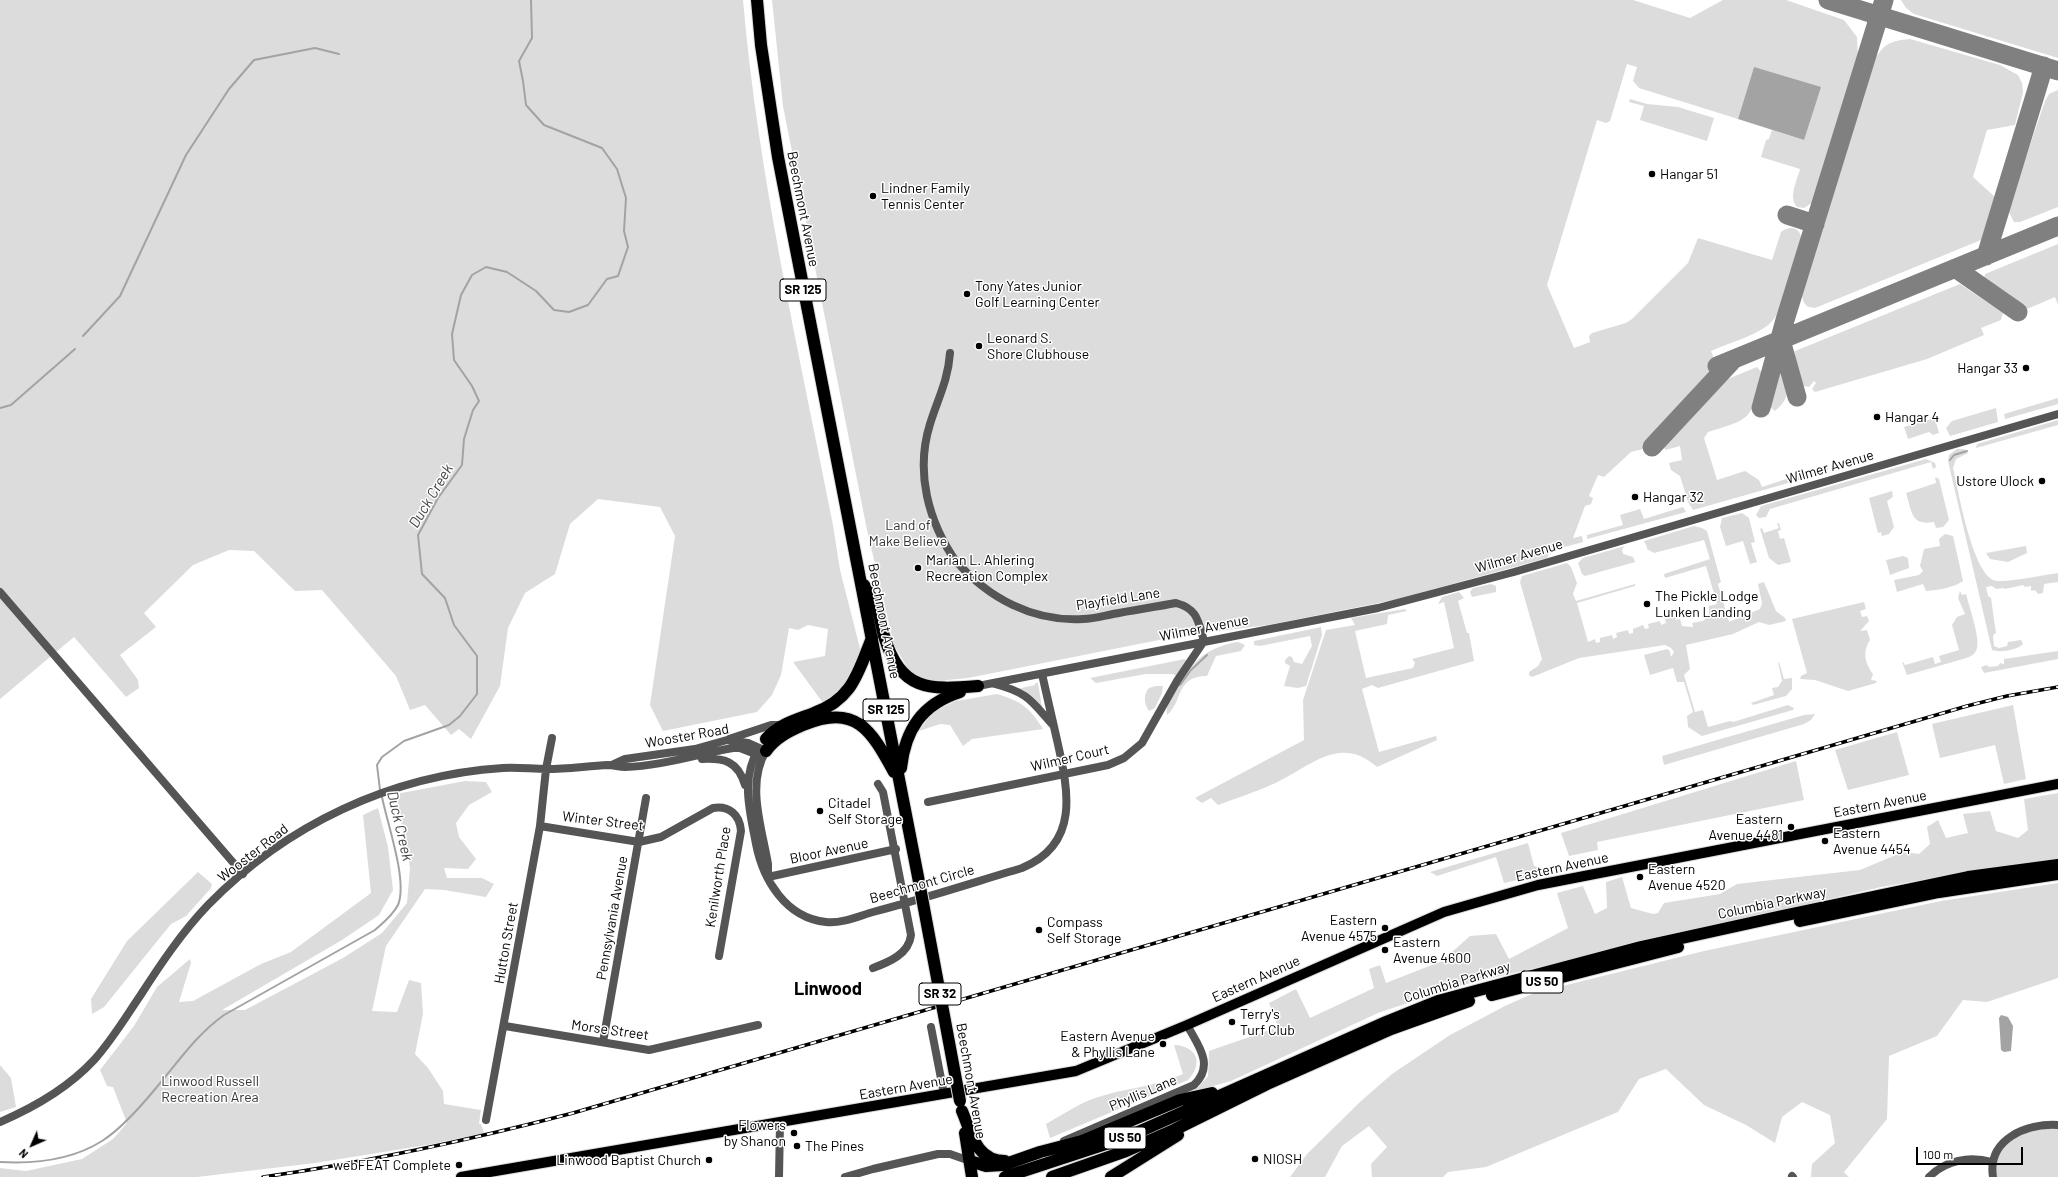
<!DOCTYPE html>
<html>
<head>
<meta charset="utf-8">
<style>
  body { margin:0 }
  #map { position:relative; width:2058px; height:1177px; overflow:hidden; background:#fff; font-family:Barlow,sans-serif }
  canvas { display:block }
  .north { position:absolute; left:12px; top:1125px; width:40px; height:40px; -webkit-text-stroke:3px #fff; paint-order:stroke; rotate:225deg; font-size:11px; font-weight:700; line-height:16px; text-align:center; color:#000 }
  .north::after { content:''; display:block; margin:auto; width:14px; height:18px; background:#000; clip-path:polygon(50% 0,100% 100%,50% 72%,0 100%) }
  .scale { position:absolute; left:1916px; top:1147px; width:107px; height:18px; box-sizing:border-box; border:2px solid #000; border-top:0; padding-left:5px; font-size:12px; line-height:14px; white-space:nowrap; color:#000; -webkit-text-stroke:3px #fff; paint-order:stroke }
</style>
</head>
<body>
<div id="map">
<canvas width="2058" height="1177"></canvas>
<div class="north">N</div>
<div class="scale">100 m</div>
</div>
<script>
const ctx = document.querySelector('canvas').getContext('2d');
ctx.lineJoin = 'round';
function fill(path, color) { ctx.fillStyle = color; ctx.fill(path, 'evenodd'); }
function trace(path, color, width, dash) { ctx.strokeStyle = color; ctx.lineWidth = width; ctx.lineCap = dash ? 'butt' : 'round'; ctx.setLineDash(dash || []); ctx.stroke(path); }
function write(font, color, halo, rows, align = 'center') {
  ctx.font = font + ' Barlow,sans-serif'; ctx.lineWidth = 3; ctx.setLineDash([]); ctx.textBaseline = 'middle'; ctx.strokeStyle = halo; ctx.fillStyle = color; for (const [text, x, y, turn = 0] of rows) {
    ctx.save(); ctx.translate(x, y); ctx.rotate((+turn || 0) * Math.PI / 180); ctx.textAlign = isNaN(turn) ? turn : align; if (halo) ctx.strokeText(text, 0, 0); ctx.fillText(text, 0, 0); ctx.restore();
  }
}
const green = new Path2D(`
  M0,0H743C758,175 799,352 833,525L840,570L863,660L858,675L826,707L793,662L825,656L828,629L808,625L798,630L789,628L781,675L772,695L757,712L663,731L650,705L675,536L660,507L598,499L570,524L555,574L525,593L508,628L500,686L471,739L459,729L451,735L425,705L410,710L396,676L322,590L295,591L254,551L229,550L193,565L144,613L156,627L120,655L138,680L139,688L126,697L74,637L0,699Z
  M772,0H1633L1690,18L1723,0H1786L1844,20L1857,37L1858,57L1813,202L1804,208L1797,207C1788,197 1797,181 1800,169L1761,157L1766,140L1769,139L1772,130L1804,140L1754,67L1738,119L1639,88L1633,81L1637,67L1627,64L1610,121L1606,123L1597,120L1547,285L1574,348L1590,342L1589,336L1592,333L1626,323L1632,319L1688,263L1698,238L1772,260L1781,232C1790,225 1802,227 1801,241C1794,265 1786,312 1767,326C1751,337 1729,343 1711,351L1719,372L1647,448L1631,452L1604,477L1598,475L1589,496L1593,498L1591,504L1585,506L1573,538L1582,536L1583,542L1550,551L1547,558L1394,600L1268,625L1179,636L968,678L937,681L923,679L909,670L894,645L867,530L783,106Z
  M1901,0H2058V58L1914,14L1906,8Z
  M1910,39L2000,65L2018,75L2022,83L2023,92L2015,125L1987,130L1973,177L1995,197L1981,240L1815,308C1806,307 1804,305 1802,296L1873,62C1884,44 1889,41 1910,39Z
  M2058,90V207L2020,222H2014L2009,212L2010,204L2045,101L2049,94Z
  M1630,99L1647,104L1678,107L1714,118L1707,141L1640,120L1644,106L1629,102Z
  M2058,244V305L2055,297L2027,309L1984,279L1985,274Z
  M1960,284L2003,313L2001,320L1981,328L1984,335L1927,359L1815,392L1812,389L1816,383L1814,381L1809,387L1799,385L1793,365L1795,351Z
  M1757,367L1763,374C1749,419 1755,418 1708,432L1704,438L1717,480L1745,471L1759,480L1762,487L1810,471L1811,473L1828,468L1827,472L1693,510L1688,502L1680,476L1671,470L1669,463L1682,460L1680,446L1665,450L1663,443L1723,381Z
  M1779,370L1783,371C1788,389 1791,398 1775,411L1770,407C1766,398 1770,376 1779,370Z
  M2058,398V404L2005,419L2004,414Z
  M1996,408L1998,422L1950,436L1946,428L1952,421Z
  M1935,418L1939,433L1933,435L1929,432L1908,439L1904,427Z
  M2058,420V425L1976,448L1977,444Z
  M1957,449H1964L1968,453L1956,459L1953,468C1958,489 1973,579 1997,581C2011,582 2043,575 2058,573V582L2044,584L2043,593L2038,594L2035,590L2031,591V586L2025,587L2023,585L2005,589L2004,588L1996,589L1992,586L1986,587L1988,596L1991,598L1996,633L1993,635L1994,646L1999,648L2007,646L2008,642L2021,640L2023,644C2018,650 1999,653 1992,650L1948,461L1949,455Z
  M1926,459L1935,463L1936,467L1933,469L1931,462L1770,509L1766,517L1759,518L1756,515L1761,506Z
  M1935,477L1939,479L1949,520L1943,527L1936,528L1934,522C1911,526 1912,512 1906,493L1936,483Z
  M1892,491L1893,497L1887,501L1894,527L1889,534L1882,536L1881,532L1878,533L1869,498Z
  M1683,507L1686,512L1587,539V535L1623,525L1620,515L1640,509L1644,519Z
  M1742,513L1749,518L1755,542L1751,543L1757,562L1750,564L1743,541L1726,546L1720,527L1722,518Z
  M1779,523L1781,530L1778,531L1780,539L1784,538L1791,562L1778,565L1769,558L1760,529L1762,528L1764,533L1779,528L1777,524Z
  M1694,526L1702,528L1707,531L1721,582L1718,584L1729,622L1760,609L1762,603L1758,584L1764,582L1776,611L1785,618L1786,621L1769,625L1759,622L1733,634L1686,645L1690,669L1684,675L1695,712L1703,710L1708,727L1730,721L1733,722L1788,705L1794,708L1793,710L1702,736L1688,727L1687,716L1693,712L1684,682H1677L1673,668L1650,675L1644,655L1667,649L1670,651L1671,657L1674,652L1671,648L1665,645L1579,658L1532,677L1529,675V672L1538,666L1542,659L1520,582L1522,576L1567,563L1571,567L1577,583L1573,594L1576,601L1635,584V586L1577,603L1588,642L1595,639L1596,643L1600,642V638L1612,635L1613,639L1617,637L1616,633L1628,630L1629,634L1633,633V629L1643,625L1645,629L1649,628L1648,624L1660,621L1661,625L1666,623L1665,619L1675,616L1676,620L1680,619L1682,626L1693,627L1692,623L1703,621L1709,616V606L1717,604L1706,566L1665,578L1664,574L1710,559L1704,540L1654,553L1647,549V547L1644,541Z
  M1945,534L1953,536L1963,581C1952,588 1939,590 1926,591L1923,584L1897,592L1894,580L1919,575L1923,571L1920,566L1924,549L1940,546L1939,539Z
  M1625,546L1622,549L1623,554L1633,557L1635,562L1585,576L1582,574L1578,563L1583,558Z
  M2026,546L2027,553L2008,562L1990,559L1986,553Z
  M1903,556L1908,558L1909,568L1890,575L1886,560Z
  M1491,584L1496,586V592L1472,597L1470,592L1473,588Z
  M1960,591L1962,595L1966,594C1969,606 1980,637 1977,648C1975,655 1970,657 1963,659L1907,675L1902,662H1903L1905,665L1933,657L1935,664L1941,662L1939,656L1959,650L1952,625L1957,617L1965,614L1958,598Z
  M1459,592L1464,598L1458,601L1467,633H1469L1474,661L1378,688L1372,685L1362,689L1379,752L1436,736L1437,740L1377,767C1339,733 1309,768 1273,784C1256,792 1236,798 1218,805L1211,798L1202,803L1195,798L1304,740L1303,700L1326,630L1355,625L1351,618L1405,609L1407,611L1388,615L1387,624L1355,631L1366,678L1413,668L1415,663L1412,659L1454,648L1444,602L1438,604L1442,597Z
  M1864,602L1866,609L1860,611L1862,617L1867,616L1869,621L1860,631L1867,630L1870,640C1862,651 1865,664 1873,674L1871,680L1877,681L1876,683L1848,691L1815,680L1800,679L1801,676L1807,673L1792,619Z
  M1321,627L1322,635L1306,686L1298,688L1284,686L1290,666L1285,663V660L1289,656L1292,657L1294,662L1302,664L1312,646L1310,636L1260,646L1254,645V641Z
  M1238,642L1245,645L1241,651L1216,656L1207,676C1175,676 1183,702 1167,715C1163,696 1196,666 1209,654L1200,660L1190,670C1200,653 1219,645 1238,642Z
  M2058,651V659L1984,673L1981,667L1987,665L1989,667L1998,666L2000,663L2004,664V659Z
  M1185,659L1186,661L1176,676L1173,674H1146L1096,683L1090,678Z
  M1778,662H1779L1784,679L1792,678V689L1786,696L1753,705L1751,703L1774,695L1772,688L1778,687L1782,681Z
  M1035,683H1038L1042,707L1017,689L1035,685Z
  M1156,686H1163L1162,693L1155,708L1149,711C1144,704 1143,694 1149,688Z
  M997,694C1021,701 1030,708 1043,729L972,739L963,746L950,725L940,724L919,731L933,712L956,701Z
  M2013,705L2026,779L2004,784L1995,745L1940,758L1932,724Z
  M1815,714L1811,720L1804,724L1664,765L1662,756L1804,715Z
  M1897,732L1909,775L1848,790L1835,750Z
  M1796,761L1804,800L1597,842L1598,850L1569,856L1561,833Z
  M465,781L486,782L492,792L469,805L456,823L459,837L476,859L468,869L444,868L447,878H482L494,884L486,897L444,890L425,889L386,946L372,1011L397,1012L409,980L421,983L423,1014L415,1054L428,1068L443,1091L444,1104L481,1110L479,1124H481L484,1133L433,1144L315,1163L197,1177H0V1168L26,1171L82,1159L113,1139L127,1123L113,1087L107,1086L100,1070L134,1026L157,987L190,959L191,963L179,1002L193,1001L261,964L291,952L371,893L363,815L378,808L388,847L393,890L379,915L342,940L222,1010H245L343,958L382,933L407,903L410,868L396,794Z
  M2058,793V859L1992,868L1881,887L1458,986L1378,1013L1231,1081L1195,1091L1208,1076L1209,1051L1278,1027L1269,1003L1296,989L1310,1018L1374,988L1369,969L1380,965L1386,983L1442,961L1470,936L1496,934L1509,959L1568,928L1557,893L1583,886L1595,914L1607,908L1606,882L1622,877L1631,908L1653,914L1658,913L1664,903L1720,894L1737,884L1860,870L1903,852L1919,854L1930,844L1927,827L1938,820L1946,838L1968,833L1963,814L1990,811L1996,831L2018,838L2028,830L2024,799Z
  M1528,843L1534,866L1548,869V873L1504,883L1496,857L1437,876L1430,872Z
  M198,872L212,884L211,888L186,916L171,924L104,1007L92,1014L91,999L127,941Z
  M2058,883V978L1987,1002L1963,1000L1937,1036L1889,1056L1887,1119L1844,1172L1849,1177H1811L1812,1164L1835,1143L1830,1115L1802,1102L1782,1117L1775,1143L1746,1125L1704,1105L1666,1069L1639,1079L1618,1112L1486,1167L1448,1172L1443,1177H1372L1371,1164L1387,1147L1369,1126L1342,1146L1325,1177H1290L1307,1154L1361,1101L1392,1074L1450,1035L1505,1006L1534,993L1704,951L1941,901Z
  M1174,1045C1197,1046 1204,1063 1188,1080L1050,1138L1046,1124C1062,1115 1078,1104 1095,1098C1124,1088 1155,1087 1183,1074Z
  M0,1065L11,1078L16,1107L0,1112Z
  M2058,1125V1177H1993L1996,1153L2012,1135Z`);
const water = new Path2D(`
  M1754,67L1821,87L1804,140L1738,119Z
  M2001,1015L2008,1017L2013,1026L2011,1051L2004,1052L2001,1050L1999,1018Z`);
const stream = new Path2D(`
  M83,336L120,296L186,155L229,89L254,60L315,48L339,54
  M0,408L11,405L75,349
  M1950,460L1954,455L1967,451
  M1180,685L1191,670L1207,655
  M380,790L377,765L382,757L404,741L449,725L460,716L477,694V656L454,625L445,598L422,574L418,535L438,498L462,465L464,439L473,410L479,401L472,386L454,360L452,334L461,295L472,275L486,267L507,272L536,291L554,310L569,312L588,305L607,279L618,276L628,247L624,231L626,198L617,169L602,148L544,125L526,105L523,81L519,61L532,38L531,0
  M0,1162C35,1164 72,1160 102,1141C121,1129 142,1105 156,1088C179,1061 195,1036 224,1015L375,930C383,923 393,915 398,905C408,881 387,823 382,797`);
const taxiway = new Path2D(`
  M1828,0L2058,71
  M1787,215L1815,224
  M1986,256L2044,66
  M1955,268L2018,312
  M1781,340L1797,397
  M1717,366L2058,226
  M1761,408L1785,320L1884,0
  M1652,447L1732,361`);
const minor = new Path2D(`
  M950,353C948,381 938,398 930,424C915,472 928,522 957,563
  M956,561C988,598 1033,622 1083,619C1093,619 1103,616 1113,614C1134,610 1155,607 1176,603C1198,609 1198,621 1204,641
  M0,592L243,874
  M995,684C1029,693 1031,701 1053,725
  M978,686L1378,608L1514,572L2058,414
  M729,739L771,725H781
  M759,748C740,779 750,811 756,844C763,880 786,918 826,922C841,924 859,916 873,912C923,899 972,883 1022,868C1081,844 1068,789 1057,740C1052,718 1047,696 1042,674
  M702,759C724,758 738,761 745,785
  M612,765L625,759L695,749L727,740L748,743L766,751C746,784 762,828 768,864V877
  M928,802L1108,765L1124,758L1142,743L1177,681L1204,641
  M540,826L639,842L661,837L713,808C729,805 740,815 741,831L719,956
  M768,877L896,849
  M873,968C889,962 909,954 911,935L883,792L878,784
  M505,1026L649,1050L758,1025
  M931,1027L944,1094
  M603,1042L646,798
  M486,1120L540,826L546,769L552,738
  M0,1122C35,1107 68,1088 94,1060C112,1040 125,1018 140,996C160,965 182,932 208,905C286,825 391,775 503,768C517,767 532,769 547,769C567,769 587,766 608,765C614,765 619,767 625,767C662,766 697,754 733,748H740L763,757
  M1064,1141L1194,1085C1215,1065 1198,1045 1187,1025
  M1792,1176L1793,1177
  M779,1177L780,1123
  M845,1177L873,1169L938,1154H950L970,1161
  M1929,1177C1946,1160 1969,1156 1992,1162
  M1993,1177C1987,1139 2027,1123 2058,1125`);
const major = new Path2D(`
  M461,1177L1076,1071L1187,1025L1444,912L1538,885L2058,784`);
const highway = new Path2D(`
  M757,0L761,45L778,157L920,887
  M864,585C868,591 873,597 876,603C880,613 881,626 884,636C901,691 928,690 978,686
  M766,739C779,724 796,720 814,713C853,699 858,672 872,638
  M766,751C775,738 789,731 803,725C856,703 871,730 894,772
  M901,768C905,730 922,704 960,692
  M1800,921L1939,892L2058,874
  M1492,995L1678,947
  M962,1111C971,1132 976,1161 1005,1161
  M965,1133L972,1177
  M970,1161L986,1166L1003,1165L1040,1152L1082,1141L1180,1100L1212,1093
  M1005,1177L1127,1137L1386,1022L1438,1001L1641,947L1782,916L1968,877L2058,865
  M1052,1177L1126,1151L1174,1130L1267,1084L1391,1029L1469,1001
  M1111,1177L1178,1135`);
const rail = new Path2D(`
  M263,1177C368,1162 470,1140 573,1113L1967,706L2007,696L2058,687`);
const highwayBridge = new Path2D(`
  M920,887L960,1101`);
const markers = [
  [1652,174,4,"#000"],
  [873,196,4,"#000"],
  [967,294,4,"#000"],
  [979,346,4,"#000"],
  [2026,368,4,"#000"],
  [1877,417,4,"#000"],
  [2042,481,4,"#000"],
  [1635,497,4,"#000"],
  [918,568,4,"#000"],
  [1647,604,4,"#000"],
  [820,811,4,"#000"],
  [1791,827,4,"#000"],
  [1825,841,4,"#000"],
  [1640,877,4,"#000"],
  [1385,928,4,"#000"],
  [1039,930,4,"#000"],
  [1385,950,4,"#000"],
  [1232,1022,4,"#000"],
  [1163,1044,4,"#000"],
  [794,1133,4,"#000"],
  [797,1146,4,"#000"],
  [1255,1159,4,"#000"],
  [709,1160,4,"#000"],
  [459,1165,4,"#000"]
];
const shields = [
  [803,290,46],
  [886,710,46],
  [1542,982,42],
  [940,994,42],
  [1125,1138,42]
];
const shieldNames = [
  ["SR 125",803,290],
  ["SR 125",886,710],
  ["US 50",1542,982],
  ["SR 32",940,994],
  ["US 50",1125,1138]
];
const poiNames = [
  ["Hangar 51",1660,174],
  ["Lindner Family",881,188],
  ["Tennis Center",881,204],
  ["Tony Yates Junior",975,286],
  ["Golf Learning Center",975,302],
  ["Leonard S.",987,338],
  ["Shore Clubhouse",987,354],
  ["Hangar 33",2018,368,"right"],
  ["Hangar 4",1885,417],
  ["Ustore Ulock",2034,481,"right"],
  ["Hangar 32",1643,497],
  ["Marian L. Ahlering",926,560],
  ["Recreation Complex",926,576],
  ["The Pickle Lodge",1655,596],
  ["Lunken Landing",1655,612],
  ["Citadel",828,803],
  ["Self Storage",828,819],
  ["Eastern",1783,819,"right"],
  ["Avenue 4481",1783,835,"right"],
  ["Eastern",1833,833],
  ["Avenue 4454",1833,849],
  ["Eastern",1648,869],
  ["Avenue 4520",1648,885],
  ["Eastern",1377,920,"right"],
  ["Avenue 4575",1377,936,"right"],
  ["Compass",1047,922],
  ["Self Storage",1047,938],
  ["Eastern",1393,942],
  ["Avenue 4600",1393,958],
  ["Terry's",1240,1014],
  ["Turf Club",1240,1030],
  ["Eastern Avenue",1155,1036,"right"],
  ["& Phyllis Lane",1155,1052,"right"],
  ["Flowers",786,1125,"right"],
  ["by Shanon",786,1141,"right"],
  ["The Pines",805,1146],
  ["NIOSH",1263,1159],
  ["Linwood Baptist Church",701,1160,"right"],
  ["webFEAT Complete",451,1165,"right"]
];
const streetNames = [
  ["Beechmont Avenue",803,209,79],
  ["Wilmer Avenue",1830,467,-16],
  ["Wilmer Avenue",1519,556,-16],
  ["Playfield Lane",1118,599,-9],
  ["Beechmont Avenue",884,621,79],
  ["Wilmer Avenue",1204,628,-11],
  ["Wooster Road",687,736,-10],
  ["Wilmer Court",1070,758,-13],
  ["Eastern Avenue",1880,804,-11],
  ["Winter Street",603,821,7],
  ["Bloor Avenue",829,851,-12],
  ["Wooster Road",253,853,-38],
  ["Eastern Avenue",1562,867,-12],
  ["Kenilworth Place",718,877,-81],
  ["Beechmont Circle",922,884,-16],
  ["Columbia Parkway",1772,903,-12],
  ["Pennsylvania Avenue",612,918,-80],
  ["Hutton Street",506,943,-80],
  ["Eastern Avenue",1256,979,-24],
  ["Columbia Parkway",1457,982,-17],
  ["Morse Street",610,1030,8],
  ["Beechmont Avenue",971,1081,80],
  ["Eastern Avenue",906,1087,-10],
  ["Phyllis Lane",1143,1093,-23]
];
const parkNames = [
  ["Land of",908,525],
  ["Make Believe",908,541],
  ["Linwood Russell",210,1081],
  ["Recreation Area",210,1097]
];
const waterNames = [
  ["Duck Creek",431,496,-59],
  ["Duck Creek",400,826,77]
];
const districtNames = [
  ["Linwood",828,989]
];
fill(green, '#dcdcdc');
fill(water, '#a3a3a3');
trace(stream, '#a3a3a3', 2);
trace(taxiway, '#808080', 19);
trace(major, '#dbdbdb', 12);
trace(highway, '#dbdbdb', 14);
trace(minor, '#555', 8);
trace(major, '#000', 10);
trace(highway, '#000', 12);
trace(rail, '#000', 3.5);
trace(rail, '#fff', 2, [6]);
trace(highwayBridge, '#dbdbdb', 14, []);
trace(highwayBridge, '#000', 12);
for (const [x, y, r, color] of markers) { const dot = new Path2D(); dot.arc(x, y, r, 0, 2 * Math.PI); ctx.fillStyle = color; ctx.fill(dot); trace(dot, '#fff', 1.5); }
for (const [x, y, w] of shields) { const box = new Path2D(); box.roundRect(x - w / 2, y - 11, w, 22, 3); ctx.fillStyle = '#fff'; ctx.fill(box); trace(box, '#000', 1); }
write('bold 13px', '#000', null, shieldNames);
write('14px', '#000', '#fff', poiNames, 'left');
write('14px', '#000', '#fff', streetNames);
write('14px', '#333', '#fff', parkNames);
write('italic 15px', '#444', '#fff', waterNames);
write('bold 18px', '#000', '#fff', districtNames);
</script>
</body>
</html>
